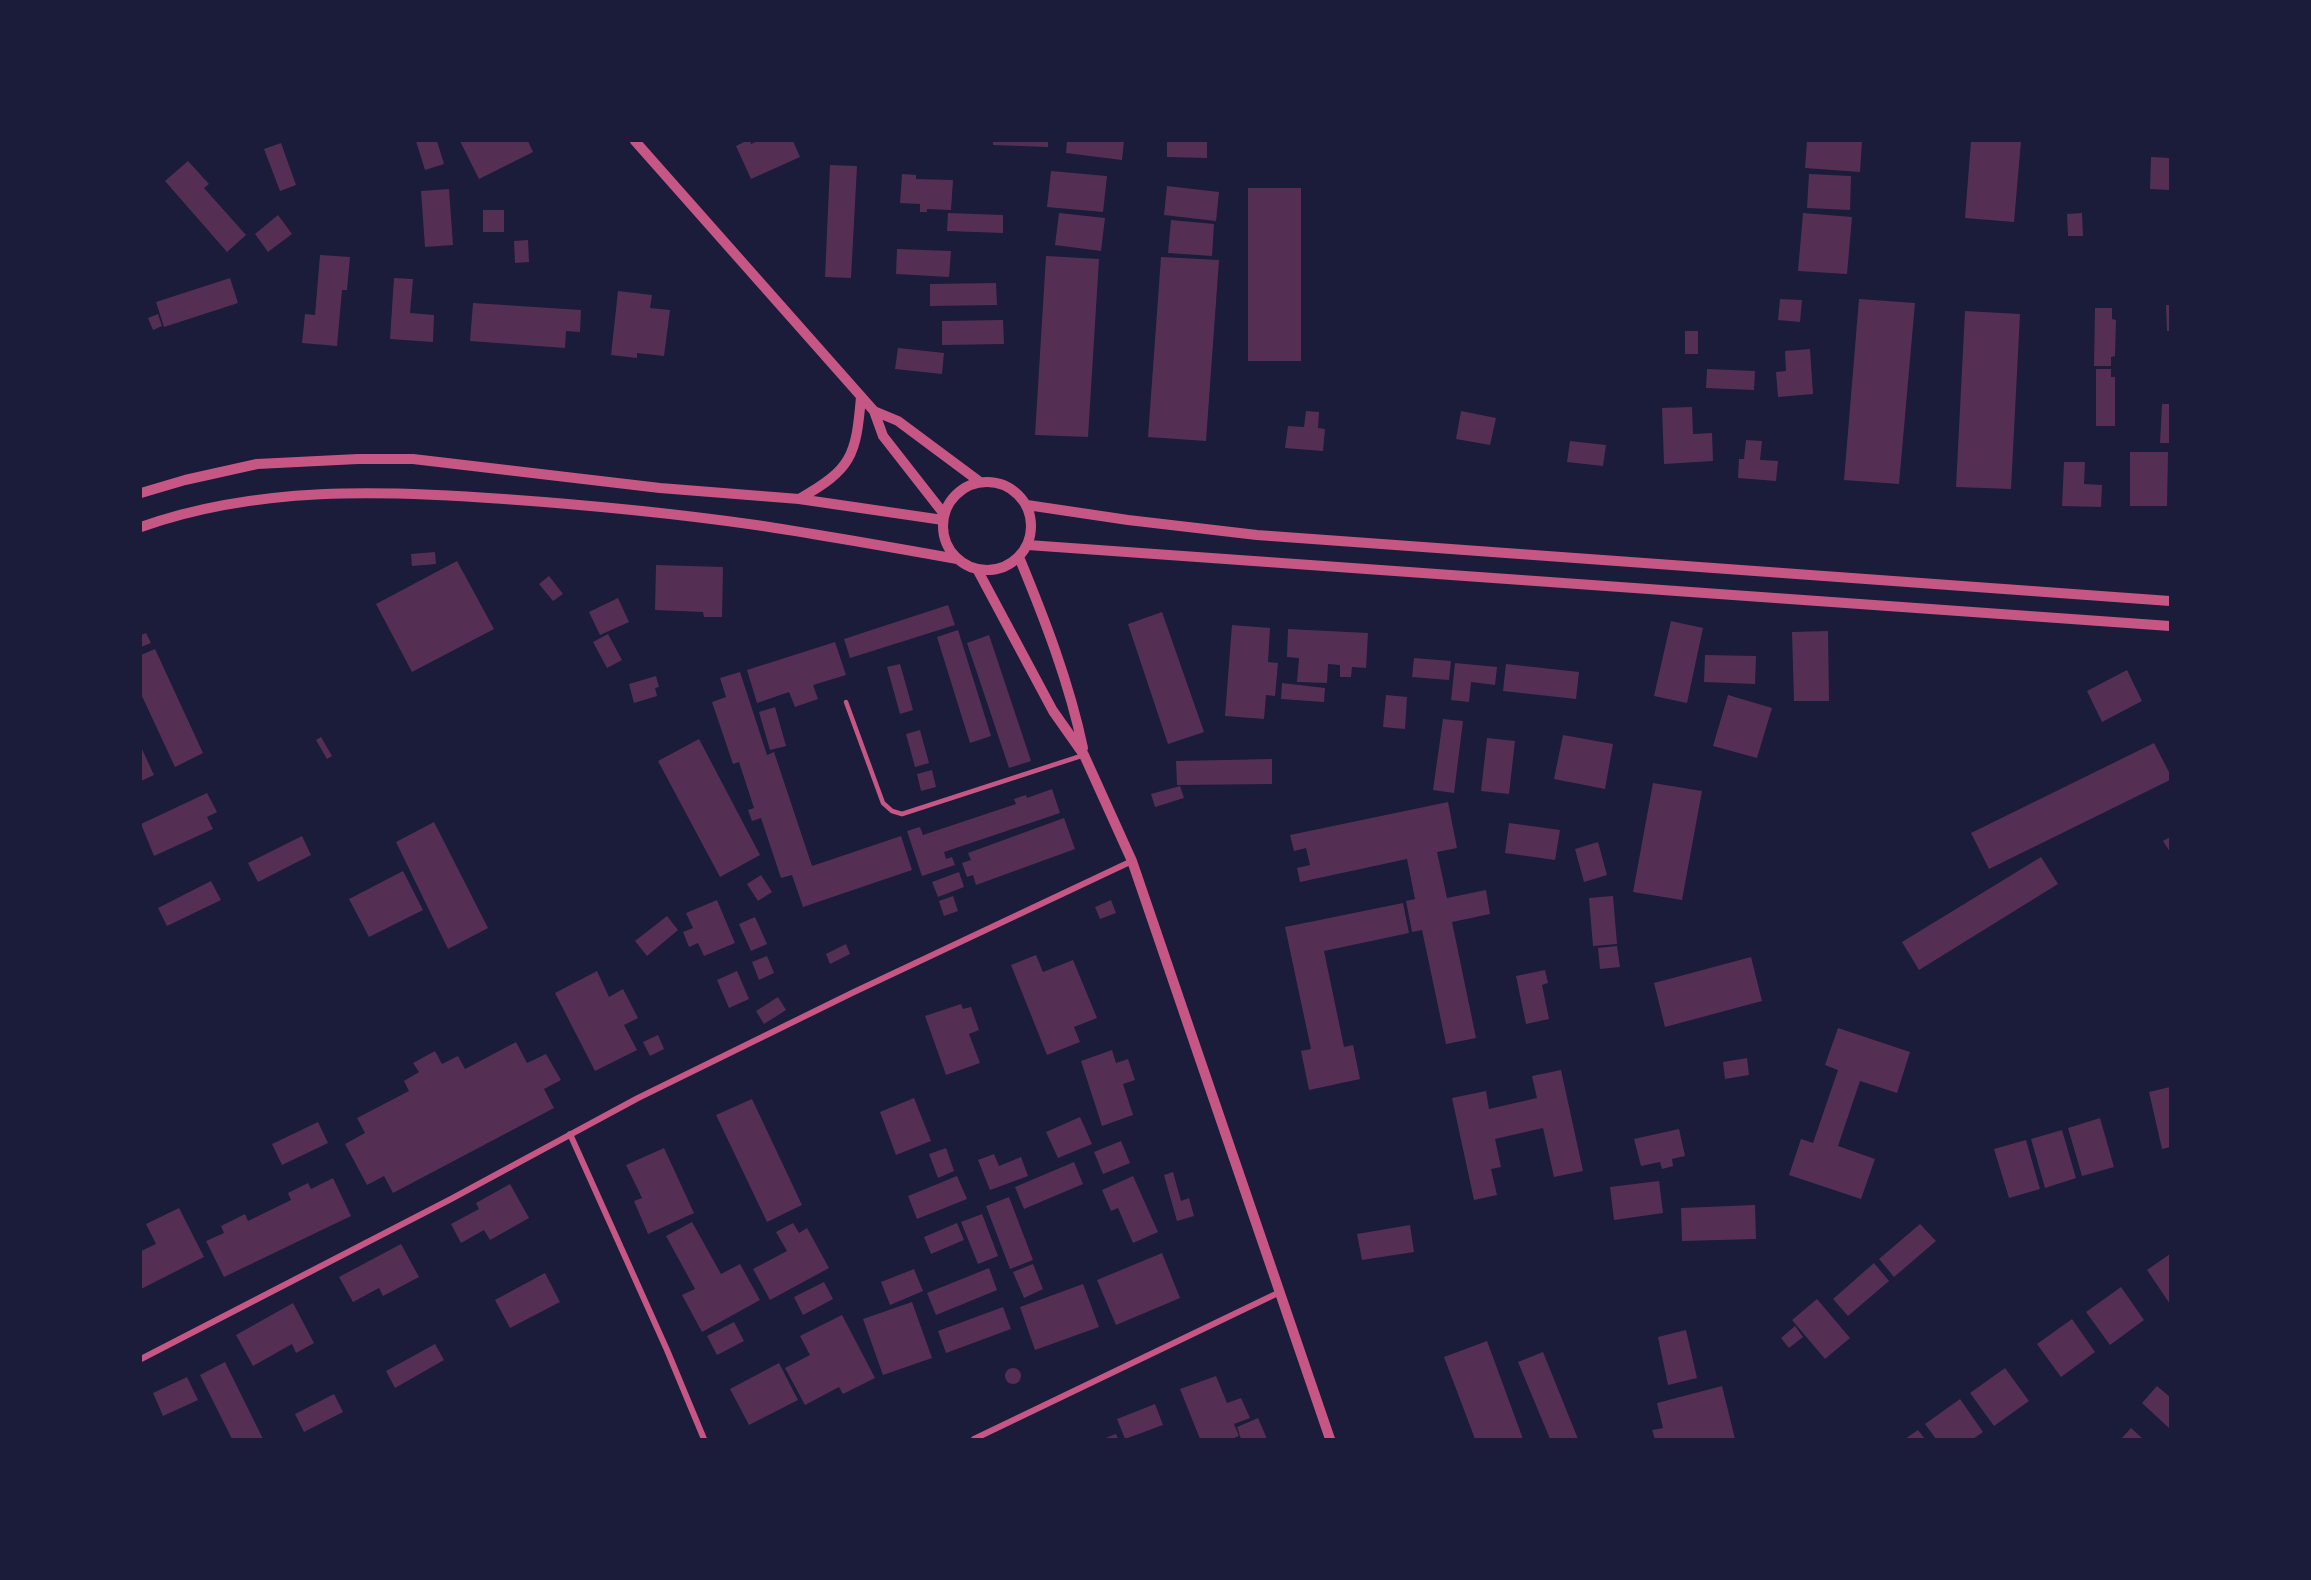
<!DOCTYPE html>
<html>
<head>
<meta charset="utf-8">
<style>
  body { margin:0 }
  #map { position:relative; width:2311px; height:1580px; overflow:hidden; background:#1b1b3a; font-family:Rubik,sans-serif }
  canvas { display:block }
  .frame { position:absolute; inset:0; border:142px solid #1b1b3a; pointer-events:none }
</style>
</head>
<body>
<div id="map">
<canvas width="2311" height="1580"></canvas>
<div class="frame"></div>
</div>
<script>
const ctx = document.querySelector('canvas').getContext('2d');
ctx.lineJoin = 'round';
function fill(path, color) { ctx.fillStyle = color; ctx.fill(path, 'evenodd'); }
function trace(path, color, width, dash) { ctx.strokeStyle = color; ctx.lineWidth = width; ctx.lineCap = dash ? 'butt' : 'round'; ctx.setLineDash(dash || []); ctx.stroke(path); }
const building = new Path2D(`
  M416,141H437L444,164L425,170Z
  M460,141H528L533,152L479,179Z
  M746,141H750L751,144L758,141H793L800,157L751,179L736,146Z
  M993,141H1048V147L993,145Z
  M1067,141H1124L1122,160L1066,153Z
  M1167,141H1207V158L1167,157Z
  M1807,141H1862L1860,172L1805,168Z
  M1971,141H2021L2014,222L1965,218Z
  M281,143L296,185L280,191L264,149Z
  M2151,157L2170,158V190L2150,189Z
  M188,161L209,184L204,188L246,235L227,252L165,181Z
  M830,165L857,166L851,278L825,277Z
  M1051,171L1107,176L1103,212L1047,207Z
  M902,174L916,175V179L953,180L951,210L927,209V212H920V204L900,203Z
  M1809,174L1851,176L1850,210L1807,208Z
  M1167,186L1219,192L1216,221L1164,215Z
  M1248,188H1301V361H1248Z
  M449,189L453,245L425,247L421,191Z
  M483,210H504V232H483Z
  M948,213L1003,215V233L947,231Z
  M1059,213L1105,218L1101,251L1055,245Z
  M1803,213L1852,217L1847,274L1798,271Z
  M2082,213L2083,236H2068L2067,214Z
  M278,215L292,234L268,252L255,234Z
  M1171,220L1214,224L1212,256L1168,253Z
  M528,240L529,262L515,263L514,241Z
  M897,249L951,251L949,277L896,274Z
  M320,255L350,257L347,290H342L337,346L302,343L305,314L315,315Z
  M1046,256L1099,259L1088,437L1035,435Z
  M1161,257L1219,260L1206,441L1148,437Z
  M230,278L238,303L164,327L156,302Z
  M394,278L413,279L410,313L434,315L433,342L390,339Z
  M996,283L997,305L930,306V284Z
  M618,291L652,295L650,308L670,310L664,356L637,353V358L611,355Z
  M1780,299L1802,300L1800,322L1778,320Z
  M1859,299L1915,303L1899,484L1844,480Z
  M473,303L581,310L580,332L566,331L565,348L470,341Z
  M2166,305H2170V331H2167Z
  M2095,308H2112V319L2116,320L2115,356L2111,357V366H2094Z
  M1965,311L2020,314L2011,489L1956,487Z
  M158,314L162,326L153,330L148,318Z
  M1003,320L1004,344L942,345V321Z
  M1685,331H1698V354H1685Z
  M898,348L944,353L942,374L895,369Z
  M1810,349L1813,394L1778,397L1776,372L1786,371L1785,351Z
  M1707,369L1755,371L1754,390L1706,388Z
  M2096,369H2111V377H2115V426H2096Z
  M2162,404H2170V443H2160Z
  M1692,407L1693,434L1712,433L1713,461L1664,464L1662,408Z
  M1306,411L1319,412L1318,428L1325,429L1323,451L1285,448L1288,426L1304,427Z
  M1461,411L1496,418L1490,445L1456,439Z
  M1746,440L1762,441L1760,460L1778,461L1776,481L1738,478L1739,459H1744Z
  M1570,441L1606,445L1603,466L1567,462Z
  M2130,452H2168L2167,506H2130Z
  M2064,462H2085L2084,484L2102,485L2101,507L2062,506Z
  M435,552L436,564L412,566L411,554Z
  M457,561L494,629L412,672L376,604Z
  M656,565L723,567L722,617H704L703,612L655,610Z
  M549,576L563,594L553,601L539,584Z
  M618,598L629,622L600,635L589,612Z
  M948,605L955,625L850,658L844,639Z
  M1162,612L1204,732L1168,744L1128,624Z
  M1671,621L1703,628L1687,703L1654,696Z
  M1232,625L1270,628L1268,662L1278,663L1275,696L1266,695L1264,719L1225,716Z
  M1288,629L1368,633L1366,668L1352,667L1351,677H1340V665L1328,664L1327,683L1297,682L1299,658L1287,657Z
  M958,630L991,736L970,743L937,637Z
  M1828,631L1829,701H1794L1792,632Z
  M146,633L151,643L141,647V635Z
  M608,634L622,660L607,668L593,642Z
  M989,635L1031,761L1009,768L967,643Z
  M835,642L846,675L813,685L818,699L795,707L789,692L757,703L747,670Z
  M155,649L203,753L175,767L141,694V655Z
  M1705,655L1756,656L1755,684L1704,682Z
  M1414,658L1451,661L1449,680L1412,677Z
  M1455,663L1497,667L1495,685L1471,682L1469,702L1451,700Z
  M900,664L913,710L900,714L887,667Z
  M1506,664L1579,672L1576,699L1503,691Z
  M2127,670L2142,701L2102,722L2087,691Z
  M740,672L767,755L774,752L812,866L901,836L912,870L803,907L792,875L781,878L761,818L752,821L748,810L754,808L739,762L733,764L712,702L726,697L720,678Z
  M656,676L659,687L655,688L657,696L634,703L629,684Z
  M1282,683L1325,688L1324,702L1281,699Z
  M1386,695L1407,697L1405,729L1383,727Z
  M1728,695L1772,708L1757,758L1713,746Z
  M775,707L786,746L770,750L759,712Z
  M1443,719L1463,721L1454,793L1433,790Z
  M920,730L929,763L915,767L906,734Z
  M1563,735L1613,744L1605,789L1554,779Z
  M321,737L332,756L327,759L316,740Z
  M1487,738L1515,741L1509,794L1481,791Z
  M699,739L760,855L720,877L658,761Z
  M2154,743L2170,774V780L1989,869L1971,833Z
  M141,747L154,775L141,781Z
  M1272,759V784L1177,785L1176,761Z
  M932,770L936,787L921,791L917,774Z
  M1653,783L1702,791L1682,900L1633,892Z
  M1180,786L1184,798L1155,807L1151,794Z
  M1052,789L1060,813L944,852L946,859L952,857L955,865L922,876L907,831L920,827L923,835L1016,804L1014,799L1026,795L1027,798Z
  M207,793L217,812L207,817L213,829L154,856L141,824Z
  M1448,802L1457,848L1437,852L1447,898L1486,890L1490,914L1452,922L1476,1038L1446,1044L1422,930L1412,932L1406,901L1415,899L1407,859L1300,882L1297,868L1310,865L1306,848L1294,851L1290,835Z
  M1064,818L1075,849L976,885L973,875L967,877L962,863L971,860L968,853Z
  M434,822L488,928L448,949L396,842Z
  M1509,823L1560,830L1555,860L1505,853Z
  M302,836L311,855L258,882L248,863Z
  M2170,837V852L2163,841Z
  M1598,842L1607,875L1584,882L1575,849Z
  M2041,857L2058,884L1919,970L1902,942Z
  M403,871L423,910L369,937L349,899Z
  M959,872L964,887L938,897L932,882Z
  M761,875L772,892L758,901L747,884Z
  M211,881L221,900L167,926L158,908Z
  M953,896L958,911L944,916L939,901Z
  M1613,896L1617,944L1593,946L1589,898Z
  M717,900L735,943L704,956L698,943L689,947L683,932L693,928L686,913Z
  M1111,900L1116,913L1100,919L1095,907Z
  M1403,903L1409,933L1324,951L1344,1047L1353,1045L1360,1079L1309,1090L1301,1051L1311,1049L1285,927Z
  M667,916L678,930L647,956L635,941Z
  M755,917L767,944L751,951L739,924Z
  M846,944L850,954L830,964L826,954Z
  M1617,946L1620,967L1600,969L1598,948Z
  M1036,955L1043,972L1073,960L1097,1018L1074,1027L1080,1042L1047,1055L1011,965Z
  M767,956L774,973L759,980L752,962Z
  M1751,957L1762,1001L1665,1027L1654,983Z
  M1545,970L1548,983L1542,985L1549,1019L1526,1024L1516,976Z
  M597,971L609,997L623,989L638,1018L624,1025L637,1050L595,1071L555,993Z
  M737,971L749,999L729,1008L717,980Z
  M778,997L786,1010L764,1024L756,1011Z
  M961,1004L963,1009L971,1007L979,1030L969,1034L980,1063L946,1075L925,1016Z
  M1838,1028L1910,1052L1897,1093L1860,1081L1838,1146L1875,1159L1861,1199L1789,1175L1801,1139L1813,1143L1838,1070L1825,1065Z
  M658,1035L664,1049L650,1056L643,1042Z
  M516,1042L527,1063L546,1054L561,1080L544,1089L554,1108L393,1193L384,1176L367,1185L345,1144L365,1133L357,1118L409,1091L404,1081L419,1072L413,1063L435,1051L442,1064L458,1056L465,1069Z
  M1112,1050L1116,1063L1128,1059L1135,1080L1123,1084L1133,1115L1102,1126L1081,1061Z
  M1747,1058L1749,1075L1725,1079L1723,1062Z
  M1561,1070L1583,1171L1554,1177L1543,1128L1495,1139L1501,1167L1491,1169L1497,1195L1474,1200L1452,1098L1486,1091L1489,1109L1537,1098L1532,1076Z
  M2170,1087V1147L2162,1149L2149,1092Z
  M914,1098L931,1141L896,1155L880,1112Z
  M752,1099L802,1205L767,1222L716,1115Z
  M1080,1117L1092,1144L1058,1158L1046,1132Z
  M2100,1118L2114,1167L2082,1176L2068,1128Z
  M318,1122L328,1143L282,1165L272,1144Z
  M1679,1129L1685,1156L1672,1159L1673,1166L1662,1169L1660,1162L1641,1166L1634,1139Z
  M2062,1130L2076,1178L2045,1188L2031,1139Z
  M2026,1140L2040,1189L2009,1198L1994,1149Z
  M1121,1141L1130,1163L1103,1174L1094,1152Z
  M664,1148L694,1213L648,1234L634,1201L642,1198L626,1165Z
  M946,1148L954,1171L938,1178L929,1154Z
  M994,1154L999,1166L1021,1157L1028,1176L990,1190L978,1160Z
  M1074,1162L1083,1184L1024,1209L1015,1187Z
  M1173,1172L1181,1201L1189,1198L1194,1216L1177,1221L1164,1175Z
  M957,1176L967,1199L917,1219L908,1196Z
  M1133,1176L1158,1232L1133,1243L1118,1208L1111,1211L1102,1190Z
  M333,1178L351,1216L224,1277L206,1241L224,1233L221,1226L245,1214L248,1221L291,1200L288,1193L308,1183L311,1189Z
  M1659,1181L1663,1213L1614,1220L1610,1187Z
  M510,1184L529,1218L490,1240L484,1230L461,1243L451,1224L479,1209L476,1203Z
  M1009,1197L1033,1260L1010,1269L986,1206Z
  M1755,1205L1756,1239L1682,1241L1681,1208Z
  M179,1208L204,1257L141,1289V1251L156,1244L146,1224Z
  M982,1214L998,1256L978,1264L961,1222Z
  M692,1222L721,1274L740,1264L760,1300L702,1332L682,1295L695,1289L666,1236Z
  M793,1223L799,1233L807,1228L829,1268L770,1300L753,1269L787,1251L776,1232Z
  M957,1223L964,1240L931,1254L924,1237Z
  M1920,1224L1936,1241L1894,1277L1879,1259Z
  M1410,1225L1414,1252L1362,1260L1357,1234Z
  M401,1244L419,1277L383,1296L379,1288L353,1302L339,1277Z
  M1162,1253L1180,1298L1116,1325L1097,1280Z
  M2170,1254V1304L2147,1270Z
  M1874,1263L1889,1281L1848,1316L1833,1299Z
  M1033,1264L1043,1289L1024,1298L1013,1272Z
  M989,1268L997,1290L936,1315L927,1293Z
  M914,1269L923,1291L890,1305L881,1282Z
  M545,1273L560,1302L510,1328L495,1300Z
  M824,1282L833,1299L803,1315L794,1297Z
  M1083,1284L1099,1327L1035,1350L1020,1307Z
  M2121,1287L2144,1320L2110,1345L2086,1312Z
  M1817,1299L1850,1338L1825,1359L1792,1320Z
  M912,1302L932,1358L883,1375L863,1319Z
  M293,1303L314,1343L296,1353L292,1344L253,1366L236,1335Z
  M1003,1307L1011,1329L946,1353L938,1331Z
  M842,1315L875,1378L843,1394L839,1387L805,1405L785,1368L810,1355L800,1336Z
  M2072,1319L2095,1352L2061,1377L2037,1344Z
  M734,1322L744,1341L717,1355L707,1336Z
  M1795,1326L1803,1337L1789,1348L1781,1338Z
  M1686,1330L1697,1378L1668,1385L1658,1337Z
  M1487,1341L1523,1439H1475L1444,1357Z
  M435,1344L444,1360L395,1388L386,1371Z
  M1543,1352L1578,1439H1550L1518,1362Z
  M225,1362L263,1439H232L200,1375Z
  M779,1363L798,1400L749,1425L730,1389Z
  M1005 1376a8 8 0 1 1 16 0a8 8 0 1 1-16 0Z
  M2005,1368L2029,1401L1994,1426L1970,1393Z
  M1216,1376L1227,1403L1241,1398L1250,1418L1234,1424L1239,1436L1232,1439H1200L1180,1389Z
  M187,1377L198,1400L163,1416L153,1393Z
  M1722,1386L1735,1439H1655L1652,1430L1663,1428L1657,1403Z
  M2157,1386L2170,1397V1429L2142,1403Z
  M334,1394L343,1412L304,1432L295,1414Z
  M1960,1399L1983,1432L1973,1439H1936L1925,1424Z
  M1155,1404L1163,1425L1125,1439L1117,1419Z
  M1258,1418L1267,1439H1241L1237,1427Z
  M2131,1428L2143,1439H2121Z
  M1918,1430L1925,1439H1905Z
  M1116,1434L1118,1439H1103Z`);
const service = new Path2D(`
  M846,702L883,803L892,811L902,814L1084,755`);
const minor = new Path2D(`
  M570,1134L667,1350L704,1439
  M141,1359L451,1199L638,1098L854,992L1132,861
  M974,1439L1280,1292`);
const tertiary = new Path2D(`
  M635,141L874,411L883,436L944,514
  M874,411L898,421L980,482
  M943 526a44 44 0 1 1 88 0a44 44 0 1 1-88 0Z
  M141,493L185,480L257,464L358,459H413L660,488L799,499L943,520
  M799,499C852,469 856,456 861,397
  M1027,505L1128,520L1257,535L2170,601
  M141,527C256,486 383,490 504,499C588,505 672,513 756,525C823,535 890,547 957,559
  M1028,545L2170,626
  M1019,557C1045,620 1069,682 1083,748
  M977,569L1053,711L1084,755L1132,861L1330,1439`);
fill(building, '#542f53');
trace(service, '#c65784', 4.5);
trace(minor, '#c65784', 6);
trace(tertiary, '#c65784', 10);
</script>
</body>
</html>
